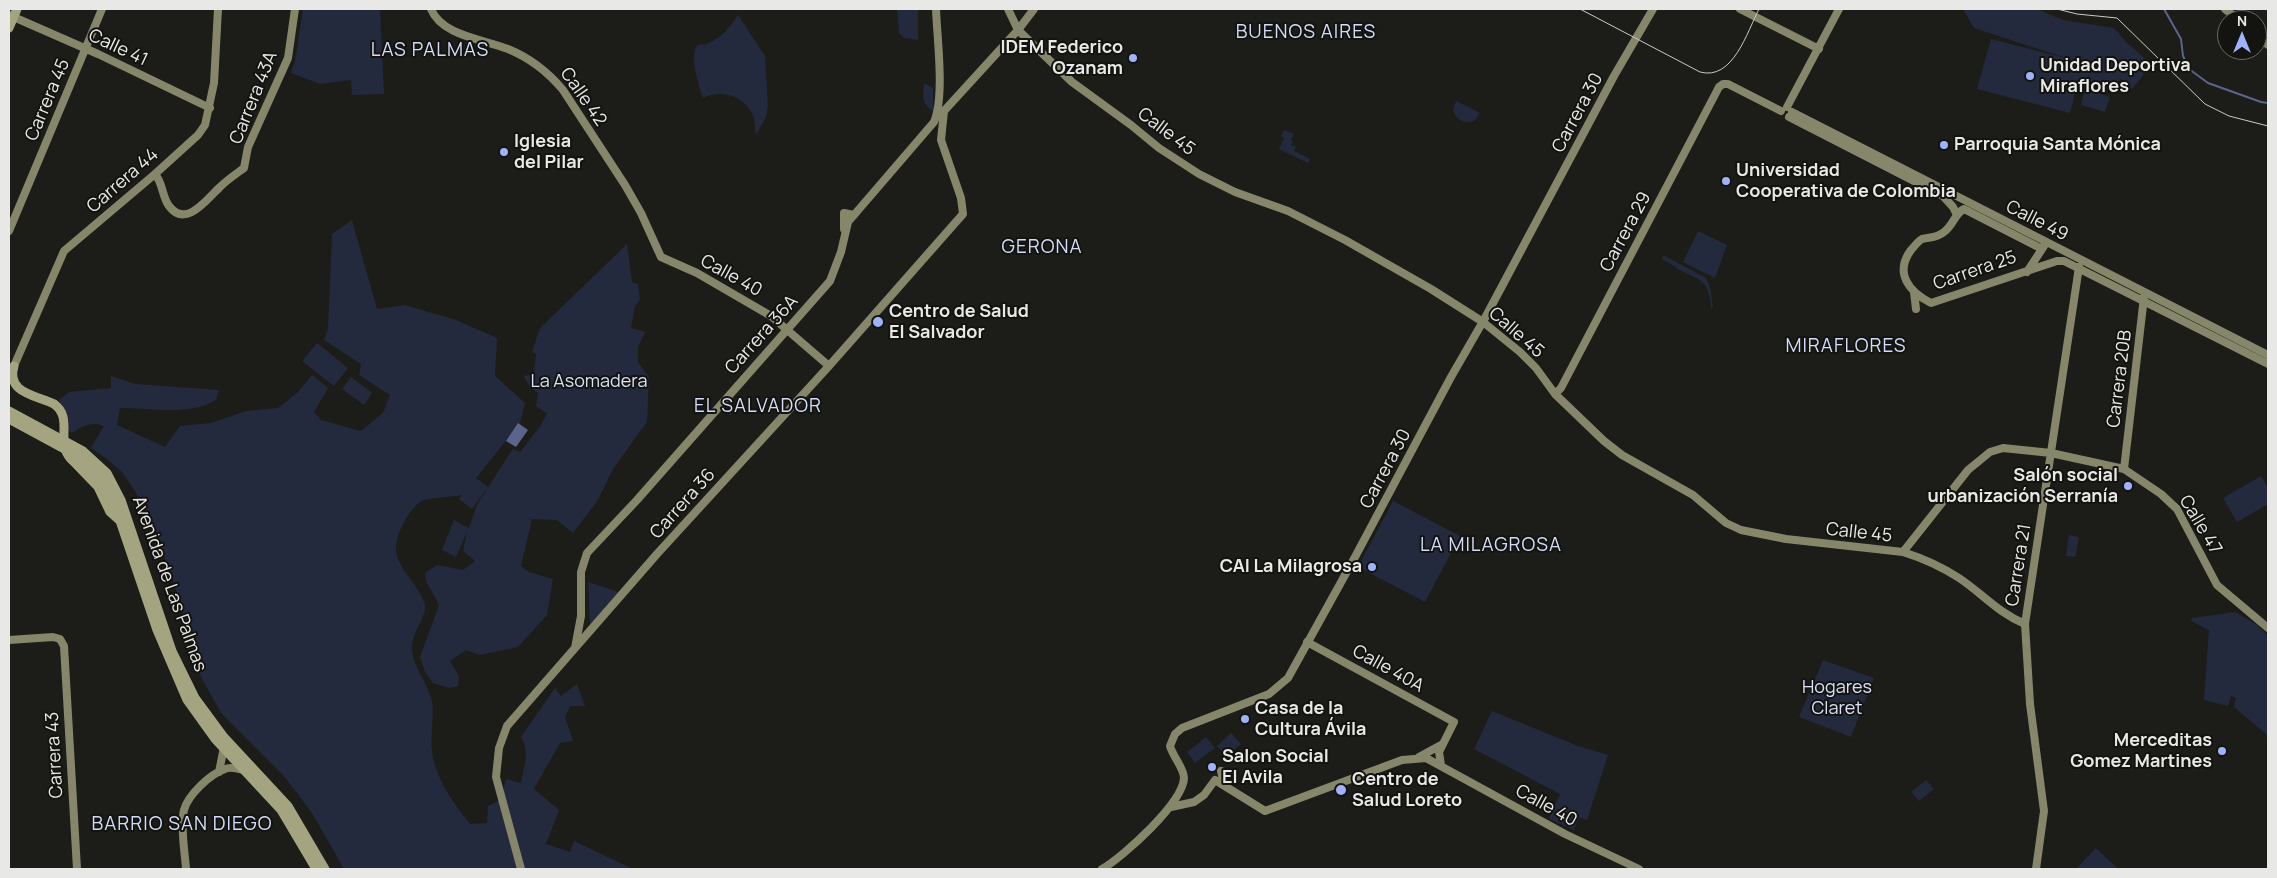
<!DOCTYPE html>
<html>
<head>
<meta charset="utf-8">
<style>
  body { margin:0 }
  #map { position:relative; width:2277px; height:878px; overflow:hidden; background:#1c1c18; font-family:Manrope,sans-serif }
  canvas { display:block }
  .frame { position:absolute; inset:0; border:10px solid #e8e8e6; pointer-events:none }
  .north { position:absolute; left:2217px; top:10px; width:50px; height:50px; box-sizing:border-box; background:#13130f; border:1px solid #686865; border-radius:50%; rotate:0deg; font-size:14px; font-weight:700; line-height:20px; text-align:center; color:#e8e8e6 }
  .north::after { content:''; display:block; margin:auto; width:18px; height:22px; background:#9fb3fd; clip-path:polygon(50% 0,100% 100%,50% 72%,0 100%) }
</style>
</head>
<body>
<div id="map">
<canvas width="2277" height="878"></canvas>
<div class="frame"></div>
<div class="north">N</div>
</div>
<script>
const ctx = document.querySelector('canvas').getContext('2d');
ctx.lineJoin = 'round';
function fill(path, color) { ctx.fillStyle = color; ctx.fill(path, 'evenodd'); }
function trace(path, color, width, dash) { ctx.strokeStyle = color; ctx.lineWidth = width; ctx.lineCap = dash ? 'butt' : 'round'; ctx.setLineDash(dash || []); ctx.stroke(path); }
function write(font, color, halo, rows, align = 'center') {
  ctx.font = font + ' Manrope,sans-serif'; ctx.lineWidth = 4; ctx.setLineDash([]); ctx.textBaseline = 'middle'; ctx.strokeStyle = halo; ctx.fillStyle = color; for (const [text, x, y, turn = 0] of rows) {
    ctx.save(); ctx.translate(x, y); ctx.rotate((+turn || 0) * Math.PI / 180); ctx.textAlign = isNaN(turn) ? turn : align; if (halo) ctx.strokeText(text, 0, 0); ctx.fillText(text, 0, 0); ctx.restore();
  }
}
const green = new Path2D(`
  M303,9H380L384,94L352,95L351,80L320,84L291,73L295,61Z
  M897,9H918V40L904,38L899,33Z
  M1965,9H2037L2063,20L2114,28L2127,43L2149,62L2142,77L2132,89L2121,79L2109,90L2079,78L2070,113L1977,89L1991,39L2069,59L1974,28L1964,11Z
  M738,15L765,56L768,106L766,117L756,135C755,129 755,121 753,115C744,95 720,89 703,98C700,89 687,50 699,45C701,44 704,45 706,44C722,38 729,28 738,15Z
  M924,83L933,88V111C921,104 923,95 924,83Z
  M2085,89L2110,97L2105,112L2081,105Z
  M1456,101L1480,113L1474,121C1463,124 1456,120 1453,110Z
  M1284,130L1294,134L1291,140L1293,141L1291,145L1296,147L1294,151L1310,159L1308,163L1279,149L1284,138L1281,136Z
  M352,220L377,309L405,305L456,320L497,338L495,376L525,403L520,423L476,478L488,487L472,509L459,499L462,495C450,497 436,497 424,500C412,504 400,528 397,540C390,565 419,582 425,605C427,616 412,632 412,648C413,668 428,683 432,701C435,721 428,742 434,762C440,785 456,806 470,824L487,823L488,806L501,800L506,779L521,783C524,767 530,752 521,737L555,688L561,696L577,684L585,706H570L565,717L573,741L560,743L534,789L559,810L546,844L570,852L574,841L633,869H344L312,813L284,776L221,713L201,677L170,570L135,491L123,473L107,459L91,448L104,426C91,421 83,426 72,433L68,430L69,421L59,400L69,392L111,388V376L135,384L219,390L216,400C190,416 149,408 120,408L117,425L165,447L180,426L211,423L246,411L278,408L298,392L312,375L328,388L314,412L321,420L361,431L383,413L390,395L359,375L361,364L324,340L328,329L332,234Z
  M1698,231L1727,245L1715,278L1683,262Z
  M627,244L632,282L638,284L640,300L635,306L631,328L645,332L638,347V362L649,377L647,422L613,469L598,500L573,533L557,520L532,519L521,566L529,572L553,579L547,615L518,647L480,655L466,650L450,661L459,677L458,686L449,688L433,683L425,672L420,657L439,605L426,581L425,573L437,565L463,570L475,561L463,551L467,532L456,557L442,550L454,520L469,528L477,505L508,456L513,449L520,452L539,428L547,414L536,406L538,393L530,388L524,376L534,374L536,354L532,352L540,328Z
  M1663,255L1706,278L1711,291L1713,308H1711C1709,278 1700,281 1676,268L1678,263L1676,267L1662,259Z
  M317,343L348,368L334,386L302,361Z
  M351,377L372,393L364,405L342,389Z
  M2261,476L2268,488V504L2237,522L2223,498Z
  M1393,501L1460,536L1425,602L1358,567Z
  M2069,535L2079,537L2075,557L2066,556Z
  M588,582L618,592L590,625Z
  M2235,612L2257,625L2268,636V742L2266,734L2234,707L2236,698L2231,696L2228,706L2204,700L2209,630L2191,621L2192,618Z
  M1823,660L1874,678L1851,737L1799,717Z
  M1492,711L1578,746L1608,755L1587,820L1579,817L1574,830L1549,819L1560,794L1474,749Z
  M1231,733L1241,744L1226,756L1217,746Z
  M1206,737L1215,748L1195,763L1187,752Z
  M1926,780L1934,789L1919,801L1911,792Z
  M2096,848L2118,869H2076Z`);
const water = new Path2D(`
  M518,423L528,430L516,447L506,441Z`);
const stream = new Path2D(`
  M2164,9L2181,39L2183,56L2189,69L2208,83L2261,102L2268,103`);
const secondary = new Path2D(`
  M431,9C442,36 483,39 508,49C530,58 548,72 563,90L625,185L641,213L661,257L697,273L771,316L829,366
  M1008,9L1018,30L1072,82L1131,125L1159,148L1199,174L1235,192L1288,211L1345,240L1431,289L1483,322L1520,352L1536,368L1555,394L1604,441L1622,455L1693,495L1726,523L1741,530L1786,539L1903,552C1922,558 1942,567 1959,578C1983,594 1997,612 2025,624
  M1740,9L1819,49
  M2225,9L2239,20
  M9,15L98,54L210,108
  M2257,36L2268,45
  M1787,107L1839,9
  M1792,112L2268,355
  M1789,117L1943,196L1953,207L1957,215
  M155,174C163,183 162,197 169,206C186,229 207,199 220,187C227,180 236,174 244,168L248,147L288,58L295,9
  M844,229V213L854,215
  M9,231L102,9
  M2042,249L1964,209C1955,213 1953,226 1944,232C1937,238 1930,237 1922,239C1918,241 1914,247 1911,250C1894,273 1909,292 1931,303L2057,261H2064L2268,364
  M2027,272L2044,246
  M1914,292L1916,309
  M14,366L64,251L155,174L198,135L205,125L214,83L218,9
  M1555,394L1561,388L1719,87L1723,84H1728L1781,111
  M2124,469L2144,297
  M1903,552L1968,470L1990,452L2003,448L2051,453L2124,469L2161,494L2177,509L2217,585L2268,628
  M9,640L53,637L60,639L64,646L77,869
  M1307,642L1454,722L1439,752L1441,765
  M575,648L581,616V572L587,553L637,500L830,281L841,252L848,222L934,122C945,96 937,38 936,9
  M1419,757L1441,745
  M1221,771L1224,785
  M219,772L224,747
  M1171,807L1194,802L1204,795L1215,780L1265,811L1402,760L1426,758L1565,834L1639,869
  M186,869C185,853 180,826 184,810C188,795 210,774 225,769C231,766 237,769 244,770
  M521,869L496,777L499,748L507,726L657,554L829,366L963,214L961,198L941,140L944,111L1018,30L1034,9
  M1102,869C1123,857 1183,803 1184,778C1184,768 1173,757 1170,746L1175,734L1182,728L1269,694L1288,678L1355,557L1451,377L1485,318L1614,76L1653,9
  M2036,869L2044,811L2030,704L2025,624L2079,267`);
const primary = new Path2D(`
  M9,28L17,9
  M14,366C6,393 35,395 54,404
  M9,411L83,451L107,473L121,500L172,651L195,698L223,736L288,806L325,869
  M9,419L81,458L102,479L114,503L157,630L187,700L215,739L281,810L316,869
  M71,459L98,487L110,512L120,521`);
const tram = new Path2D(`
  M1580,9L1700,72C1733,81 1747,32 1759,9
  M2057,9L2077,14L2117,18L2205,104L2229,116L2268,126`);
const primaryBridge = new Path2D(`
  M54,404C74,418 55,443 71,459`);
const markers = [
  [1133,58,5,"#9fb3fd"],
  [2030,76,5,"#9fb3fd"],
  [1944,145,5,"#9fb3fd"],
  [504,152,5,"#9fb3fd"],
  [1726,181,5,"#9fb3fd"],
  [878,322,6,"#9fb3fd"],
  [2128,486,5,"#9fb3fd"],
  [1372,567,5,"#9fb3fd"],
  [1245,719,5,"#9fb3fd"],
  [2222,751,5,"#9fb3fd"],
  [1212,767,5,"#9fb3fd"],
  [1341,790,6,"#9fb3fd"]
];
const streetNames = [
  ["Calle 41",118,48,25],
  ["Calle 42",583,97,55],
  ["Carrera 43A",254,98,-68],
  ["Carrera 45",48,100,-67],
  ["Carrera 30",1578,113,-62],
  ["Calle 45",1166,132,37],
  ["Carrera 44",123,181,-41],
  ["Calle 49",2037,221,27],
  ["Carrera 29",1626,232,-62],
  ["Carrera 25",1975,271,-19],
  ["Calle 40",731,276,29],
  ["Calle 45",1516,333,41],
  ["Carrera 36A",762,335,-48],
  ["Carrera 20B",2120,379,-83],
  ["Carrera 30",1386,469,-62],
  ["Carrera 36",683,504,-48],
  ["Calle 47",2200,525,59],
  ["Calle 45",1859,533,6],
  ["Carrera 21",2019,565,-81],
  ["Avenida de Las Palmas",169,584,70],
  ["Calle 40A",1388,669,29],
  ["Carrera 43",55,755,-93],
  ["Calle 40",1546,806,29]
];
const poiNames = [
  ["IDEM Federico",1123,48,"right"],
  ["Ozanam",1123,69,"right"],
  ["Unidad Deportiva",2040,66],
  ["Miraflores",2040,87],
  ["Iglesia",514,142],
  ["del Pilar",514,163],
  ["Parroquia Santa Mónica",1954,145],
  ["Universidad",1736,171],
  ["Cooperativa de Colombia",1736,192],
  ["Centro de Salud",889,312],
  ["El Salvador",889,333],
  ["Salón social",2118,476,"right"],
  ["urbanización Serranía",2118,497,"right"],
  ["CAI La Milagrosa",1362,567,"right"],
  ["Casa de la",1255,709],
  ["Cultura Ávila",1255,730],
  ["Merceditas",2212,741,"right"],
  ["Gomez Martines",2212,762,"right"],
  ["Salon Social",1222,757],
  ["El Avila",1222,778],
  ["Centro de",1352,780],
  ["Salud Loreto",1352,801]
];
const parkNames = [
  ["La Asomadera",589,382],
  ["Hogares",1837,688],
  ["Claret",1837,709]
];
const neighbourhoodNames = [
  ["BUENOS AIRES",1306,33],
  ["LAS PALMAS",430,51],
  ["GERONA",1042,248],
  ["MIRAFLORES",1846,347],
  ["EL SALVADOR",758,407],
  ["LA MILAGROSA",1491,546],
  ["BARRIO SAN DIEGO",182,825]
];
fill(green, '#242a3e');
fill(water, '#5b658b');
trace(stream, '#5b658b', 2);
trace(secondary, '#86876a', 8);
trace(primary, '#a4a580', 9);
trace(tram, '#cacac7', 1);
trace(primaryBridge, '#a4a580', 9);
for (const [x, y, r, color] of markers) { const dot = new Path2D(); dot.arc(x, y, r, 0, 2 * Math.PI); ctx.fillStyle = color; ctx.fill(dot); trace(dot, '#13130f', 2); }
write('18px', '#e8e8e6', '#13130f', streetNames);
write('bold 18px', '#e8e8e6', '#13130f', poiNames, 'left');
write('18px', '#d8e0fa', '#13130f', parkNames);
ctx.letterSpacing = '1px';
write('19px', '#d3dbf8', '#13130f', neighbourhoodNames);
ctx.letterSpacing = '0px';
</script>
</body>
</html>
